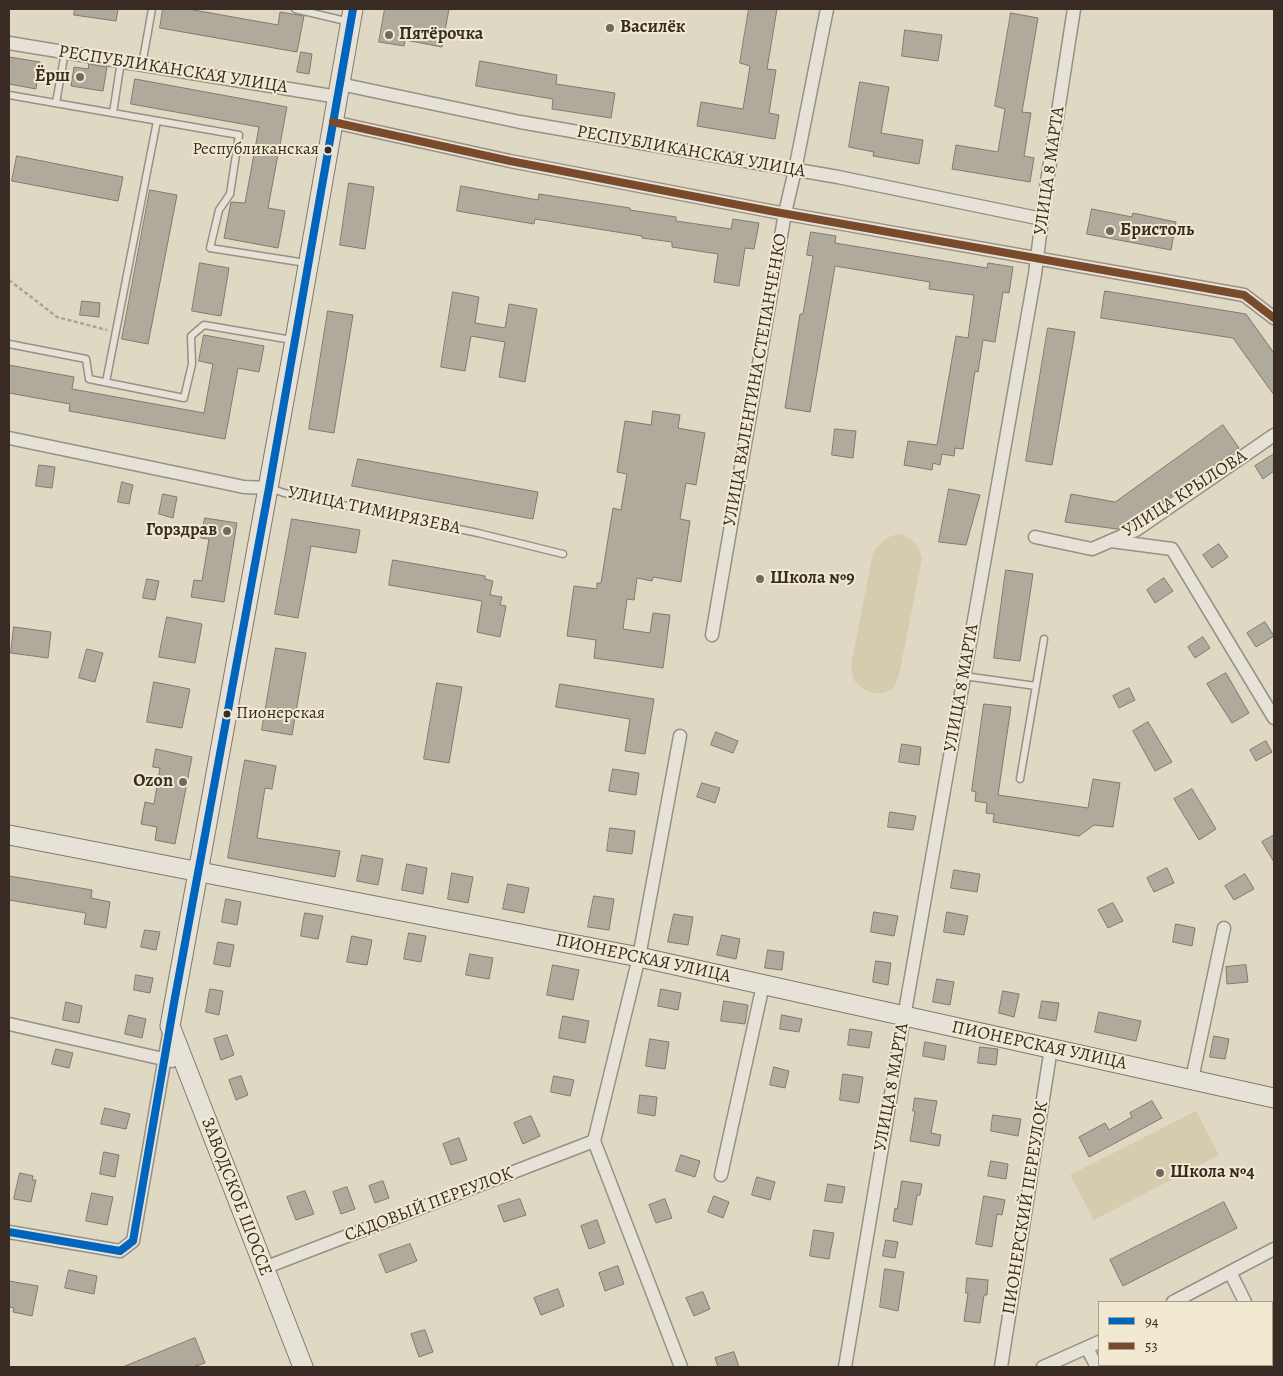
<!DOCTYPE html>
<html>
<head>
<meta charset="utf-8">
<style>
  body { margin:0 }
  #map { position:relative; width:1283px; height:1376px; overflow:hidden; background:#dfd8c3; font-family:Alegreya,serif }
  canvas { display:block }
  .frame { position:absolute; inset:0; border:10px solid #382c25; pointer-events:none }
  .legend { position:absolute; left:1098px; top:1301px; width:175px; height:65px; box-sizing:border-box; background:#f1ead1; border:1px solid #a79e8c; margin:0; padding:6px 9px; list-style:none; font-size:15px; color:#382c25 }
  .legend li { display:flex; align-items:center; gap:10px; height:25px }
  .legend b { width:25px; border:1px solid #a79e8c }
</style>
</head>
<body>
<div id="map">
<canvas width="1283" height="1376"></canvas>
<div class="frame"></div>
<ul class="legend">
<li><b style="height:6px;background:#0065bd"></b>94</li>
<li><b style="height:6px;background:#7a4b2a"></b>53</li>
</ul>
</div>
<script>
const ctx = document.querySelector('canvas').getContext('2d');
ctx.lineJoin = 'round';
function fill(path, color) { ctx.fillStyle = color; ctx.fill(path, 'evenodd'); }
function trace(path, color, width, dash) { ctx.strokeStyle = color; ctx.lineWidth = width; ctx.lineCap = dash ? 'butt' : 'round'; ctx.setLineDash(dash || []); ctx.stroke(path); }
function write(font, color, halo, rows, align = 'center') {
  ctx.font = font + ' Alegreya,serif'; ctx.lineWidth = 4; ctx.setLineDash([]); ctx.textBaseline = 'middle'; ctx.strokeStyle = halo; ctx.fillStyle = color; for (const [text, x, y, turn = 0] of rows) {
    ctx.save(); ctx.translate(x, y); ctx.rotate((+turn || 0) * Math.PI / 180); ctx.textAlign = isNaN(turn) ? turn : align; if (halo) ctx.strokeText(text, 0, 0); ctx.fillText(text, 0, 0); ctx.restore();
  }
}
const green = new Path2D(`
  M900,534C915,541 918,542 922,559L899,675C897,680 895,686 892,689C881,698 861,692 854,680C852,676 852,670 851,665L873,553C881,542 886,536 900,534Z
  M1196,1111L1219,1155L1094,1220L1070,1175Z`);
const building = new Path2D(`
  M75,9H118L116,21L74,15Z
  M163,9H188L278,25L280,12L304,16L297,52L160,28Z
  M385,9H449L442,47L405,40L404,46L379,42Z
  M749,9H777L767,69L776,70L769,113L779,115L775,139L697,126L701,102L743,109L750,66L740,63Z
  M1011,13L1038,18L1022,112L1031,113L1024,156L1034,158L1030,182L952,169L956,145L998,152L1005,109L995,106Z
  M905,30L942,35L938,61L902,56Z
  M301,52L312,54L309,74L297,72Z
  M9,57L40,62L36,89L9,84Z
  M480,61L557,75L556,84L615,93L611,118L552,109L553,99L476,86Z
  M89,64L107,67L103,91L71,86L74,67L88,69Z
  M135,79L287,107L268,208L285,211L278,248L224,238L231,202L245,203L259,127L131,104Z
  M860,82L889,87L881,133L923,140L919,164L873,156L874,152L849,147Z
  M17,156L123,177L118,201L12,181Z
  M349,183L374,187L365,249L340,245Z
  M461,186L538,200L539,194L630,208V210L676,217V221L731,229L733,219L759,223L754,249L745,248L739,286L714,282L718,254L672,247V242L642,238V236L535,219L534,224L457,211Z
  M150,190L177,195L148,344L122,339Z
  M1092,209L1132,217L1133,213L1176,222L1171,250L1087,234Z
  M811,232L836,236L835,243L987,268L988,263L1013,267L1009,293L1003,292L995,342L983,340L978,372L975,371L963,449L955,448L954,456L942,454L940,465L933,463L932,470L904,465L908,441L937,445L956,336L968,338L974,295L929,289L930,282L835,266L810,412L785,408L800,314H803L813,256L807,255Z
  M200,263L229,268L221,316L192,311Z
  M1105,291L1246,314L1274,353V395L1233,338L1101,318Z
  M453,292L479,297L475,323L505,328L509,304L537,309L525,382L499,377L505,342L471,336L465,371L441,367Z
  M82,301L100,303L99,317L80,315Z
  M328,311L353,315L334,433L309,429Z
  M1048,328L1075,332L1052,465L1026,461Z
  M204,335L264,346L259,372L238,368L225,439L69,411L70,404L9,393V365L74,377L72,389L204,413L213,364L199,361Z
  M653,411L680,415L678,428L705,433L696,485L686,483L680,519L690,521L681,582L653,577L652,581L637,578L634,600L627,599L623,629L650,633L653,613L670,615L663,668L594,658L596,640L567,636L574,586L597,589V583H601L613,508L621,510L627,474L617,472L625,421L651,425Z
  M1223,425L1239,448L1132,523L1117,529L1065,522L1071,494L1115,502Z
  M835,429L856,431L853,458L832,455Z
  M1274,454V471L1263,479L1255,466Z
  M358,459L538,492L533,519L352,486Z
  M39,465L55,467L52,488L36,486Z
  M122,482L133,485L129,504L118,502Z
  M949,489L980,495L966,545L939,542Z
  M163,494L177,497L173,518L159,514Z
  M205,518L237,523L224,602L191,597L194,580L202,581L209,539L201,538Z
  M292,519L360,530L356,553L311,546L298,618L275,614Z
  M1219,544L1228,557L1212,568L1203,555Z
  M393,560L485,576V579L493,581L490,595L502,597L500,605L506,606L500,637L477,632L482,601L389,585Z
  M1006,570L1033,574L1020,661L994,658Z
  M1164,578L1173,591L1155,603L1147,590Z
  M147,579L159,581L155,600L143,598Z
  M167,617L202,624L195,663L159,657Z
  M1265,622L1274,636L1256,647L1247,633Z
  M14,627L51,632L48,658L11,653Z
  M1203,637L1210,648L1195,658L1188,647Z
  M276,648L306,653L292,735L262,730Z
  M87,649L103,653L95,682L79,678Z
  M1226,673L1249,713L1232,723L1207,684Z
  M154,682L190,689L182,728L147,722Z
  M437,683L462,687L449,763L424,759Z
  M560,684L654,699L645,754L625,751L630,719L556,707Z
  M1129,688L1135,700L1119,708L1113,696Z
  M984,704L1011,707L998,795L1088,808L1093,779L1120,783L1113,827L1094,825L1079,836L993,822L994,814L986,813L987,803L975,801L976,792L972,791Z
  M1148,722L1172,762L1155,771L1133,731Z
  M716,732L738,741L733,753L711,745Z
  M1266,741L1272,752L1256,761L1250,750Z
  M902,744L921,747L919,765L899,762Z
  M156,749L192,757L175,844L155,840L157,827L141,824L145,802L154,804L160,768L153,767Z
  M245,760L276,766L272,789L265,788L257,838L340,851L335,877L228,858Z
  M613,769L639,773L636,795L609,791Z
  M702,783L720,788L715,803L697,797Z
  M1192,789L1216,829L1199,840L1174,799Z
  M890,812L916,816L913,830L888,827Z
  M610,828L635,831L632,854L607,851Z
  M1274,835V862L1262,842Z
  M362,855L383,859L378,885L357,881Z
  M407,864L427,868L423,894L402,890Z
  M1167,868L1174,883L1154,892L1147,878Z
  M954,870L980,874L977,892L951,888Z
  M452,873L473,877L468,903L448,899Z
  M1245,874L1254,889L1234,900L1225,886Z
  M9,876L92,890L91,898L110,902L106,928L84,924L86,913L9,900Z
  M508,884L529,888L524,913L503,909Z
  M594,896L614,899L609,930L588,927Z
  M226,899L241,902L237,925L222,922Z
  M1113,903L1123,921L1108,928L1098,910Z
  M874,912L898,916L894,936L871,932Z
  M947,912L968,916L964,935L944,932Z
  M305,913L323,916L318,939L301,936Z
  M674,914L693,917L688,945L668,942Z
  M1176,924L1195,928L1192,946L1173,942Z
  M145,930L160,932L156,950L141,947Z
  M409,933L426,936L421,962L404,959Z
  M722,935L740,939L736,959L717,955Z
  M352,936L372,940L367,965L347,962Z
  M218,942L234,945L230,967L214,964Z
  M768,950L784,952L782,970L765,968Z
  M470,954L493,958L489,979L466,975Z
  M876,961L891,963L888,985L873,982Z
  M553,965L579,970L573,1000L547,995Z
  M1246,965L1248,982L1227,984L1226,967Z
  M136,975L153,978L150,993L134,990Z
  M937,979L954,982L950,1005L933,1002Z
  M210,989L223,991L219,1015L206,1012Z
  M661,989L681,993L678,1010L658,1006Z
  M1003,991L1019,994L1014,1017L999,1013Z
  M724,1001L748,1005L745,1024L721,1021Z
  M1042,1001L1059,1003L1056,1021L1039,1018Z
  M66,1002L82,1006L79,1023L63,1020Z
  M1099,1012L1141,1021L1136,1041L1095,1032Z
  M129,1015L146,1019L142,1038L125,1034Z
  M782,1015L802,1019L799,1032L780,1029Z
  M563,1016L589,1021L585,1043L559,1038Z
  M850,1029L872,1032L869,1048L848,1045Z
  M227,1035L234,1055L221,1060L214,1039Z
  M1214,1036L1229,1039L1225,1059L1210,1057Z
  M650,1039L669,1042L665,1069L646,1066Z
  M925,1042L946,1046L944,1060L923,1056Z
  M980,1047L998,1049L996,1065L978,1063Z
  M56,1049L73,1053L69,1068L52,1064Z
  M774,1067L789,1071L785,1088L770,1085Z
  M843,1074L863,1077L859,1103L840,1100Z
  M241,1076L248,1095L236,1100L229,1080Z
  M554,1076L574,1080L570,1096L551,1092Z
  M640,1095L657,1097L655,1116L638,1113Z
  M915,1098L937,1101L931,1133L941,1135L939,1146L910,1141L915,1111H913Z
  M1152,1101L1162,1118L1089,1157L1079,1137L1105,1123L1109,1130L1132,1117L1130,1113Z
  M105,1108L130,1114L126,1129L101,1124Z
  M993,1115L1021,1119L1018,1136L991,1131Z
  M531,1116L540,1136L523,1144L514,1123Z
  M459,1138L467,1160L451,1165L443,1144Z
  M104,1152L119,1155L115,1177L100,1174Z
  M681,1155L700,1161L695,1177L676,1171Z
  M991,1161L1008,1164L1006,1179L988,1176Z
  M20,1173L33,1176L32,1180H36L31,1202L14,1199Z
  M757,1177L775,1182L770,1200L752,1195Z
  M383,1181L389,1198L375,1203L369,1186Z
  M902,1181L922,1184L920,1195H917L912,1225L893,1221L895,1208L897,1209Z
  M828,1184L845,1187L842,1203L825,1201Z
  M347,1187L355,1209L341,1214L333,1192Z
  M305,1191L314,1214L296,1220L287,1197Z
  M92,1193L113,1197L107,1225L86,1221Z
  M714,1196L729,1202L723,1218L708,1212Z
  M984,1196L1005,1200L1002,1215L997,1214L992,1247L976,1244Z
  M520,1199L526,1215L504,1222L498,1206Z
  M665,1199L672,1218L656,1223L649,1205Z
  M1224,1202L1237,1228L1123,1286L1110,1260Z
  M597,1220L605,1243L589,1249L581,1226Z
  M814,1230L834,1233L829,1259L810,1256Z
  M886,1240L898,1242L895,1258L883,1256Z
  M410,1244L417,1261L386,1273L379,1255Z
  M618,1266L624,1284L605,1291L599,1273Z
  M885,1269L904,1272L898,1311L880,1307Z
  M69,1270L97,1276L94,1294L65,1288Z
  M967,1278L988,1280L987,1295H984L980,1323L964,1321L968,1293H966Z
  M9,1281L38,1286L32,1316L13,1312L14,1308L9,1307Z
  M558,1289L564,1306L541,1315L534,1298Z
  M703,1292L710,1309L694,1316L686,1298Z
  M425,1330L433,1352L419,1357L411,1334Z
  M195,1338L205,1363L193,1367H123Z
  M734,1352L739,1367H718L715,1358Z`);
const path = new Path2D(`
  M9,280L57,317L107,330`);
const lane = new Path2D(`
  M295,9L350,22
  M142,65L152,9
  M9,95L239,135L230,194L219,210L210,248L306,263
  M56,103L65,52
  M113,113L121,61
  M9,344L86,359L89,379L184,398L192,364L191,336L204,325L292,340
  M106,382L157,121
  M270,488L284,493L478,533L563,554
  M964,676L1036,686
  M1020,779L1044,639`);
const street = new Path2D(`
  M9,43L338,97
  M340,84L520,122L838,177L1042,219
  M333,122L510,161L770,211L1244,295L1274,318
  M9,438L244,487L269,488
  M1035,537L1092,549L1136,530L1274,435
  M1111,541L1172,549L1274,718
  M712,635L785,213L795,170L827,9
  M9,1024L172,1061
  M1192,1079L1224,928
  M594,1141L639,957L680,736
  M594,1141L681,1367
  M721,1175L763,985
  M9,1232L120,1251L133,1241L170,1028
  M264,1268L594,1141
  M1230,1272L1245,1302
  M1173,1302L1274,1249
  M1087,1348L1097,1367
  M1272,1354L1274,1359
  M845,1367L904,1017L1035,274L1045,195L1074,9
  M1001,1367L1051,1048
  M1043,1367L1099,1342`);
const secondary = new Path2D(`
  M9,835L639,957L1274,1098
  M303,1367L170,1026L295,340L353,9`);
const bus1 = new Path2D(`
  M9,1232L120,1251L133,1241L174,1003L269,488L353,9`);
const bus2 = new Path2D(`
  M333,122L510,161L770,211L1244,295L1274,318`);
const markers = [
  [610,28,5,"#72685c"],
  [389,35,5,"#72685c"],
  [80,77,5,"#72685c"],
  [328,150,4.5,"#382c25"],
  [1110,231,5,"#72685c"],
  [227,531,5,"#72685c"],
  [760,579,5,"#72685c"],
  [227,714,4.5,"#382c25"],
  [183,782,5,"#72685c"],
  [1160,1173,5,"#72685c"]
];
const busNames = [
  ["Республиканская",319,150],
  ["Пионерская",236,714,"left"]
];
const poiNames = [
  ["Василёк",620,28],
  ["Пятёрочка",399,35],
  ["Ёрш",70,77,"right"],
  ["Бристоль",1120,231],
  ["Горздрав",217,531,"right"],
  ["Школа №9",770,579],
  ["Ozon",173,782,"right"],
  ["Школа №4",1170,1173]
];
const streetNames = [
  ["РЕСПУБЛИКАНСКАЯ УЛИЦА",173,70,9],
  ["РЕСПУБЛИКАНСКАЯ УЛИЦА",691,152,10],
  ["УЛИЦА 8 МАРТА",1050,171,-82],
  ["УЛИЦА ВАЛЕНТИНА СТЕПАНЧЕНКО",756,380,-80],
  ["УЛИЦА КРЫЛОВА",1185,494,-33],
  ["УЛИЦА ТИМИРЯЗЕВА",374,511,12],
  ["УЛИЦА 8 МАРТА",962,688,-80],
  ["ПИОНЕРСКАЯ УЛИЦА",643,959,12],
  ["ПИОНЕРСКАЯ УЛИЦА",1039,1046,12],
  ["УЛИЦА 8 МАРТА",892,1087,-80],
  ["ЗАВОДСКОЕ ШОССЕ",236,1197,69],
  ["САДОВЫЙ ПЕРЕУЛОК",429,1205,-21],
  ["ПИОНЕРСКИЙ ПЕРЕУЛОК",1026,1208,-81]
];
fill(green, '#d5cbaf');
fill(building, '#b0aa9c');
trace(building, '#807a6f', 1);
trace(lane, '#979185', 9);
trace(street, '#979185', 15);
trace(secondary, '#807a6f', 21);
trace(path, '#a8a49c', 2.5, [4, 2.5]);
trace(lane, '#e6e2d7', 6);
trace(street, '#e6e2d7', 12);
trace(secondary, '#e6e2d7', 19);
trace(bus1, '#0065bd', 8);
trace(bus2, '#7a4b2a', 8);
for (const [x, y, r, color] of markers) { const dot = new Path2D(); dot.arc(x, y, r, 0, 2 * Math.PI); ctx.fillStyle = color; ctx.fill(dot); trace(dot, '#f1ead1', 2); }
write('17px', '#382c25', '#f1ead1', busNames, 'right');
write('bold 18px', '#382c25', '#f1ead1', poiNames, 'left');
write('18px', '#382c25', '#f1ead1', streetNames);
</script>
</body>
</html>
